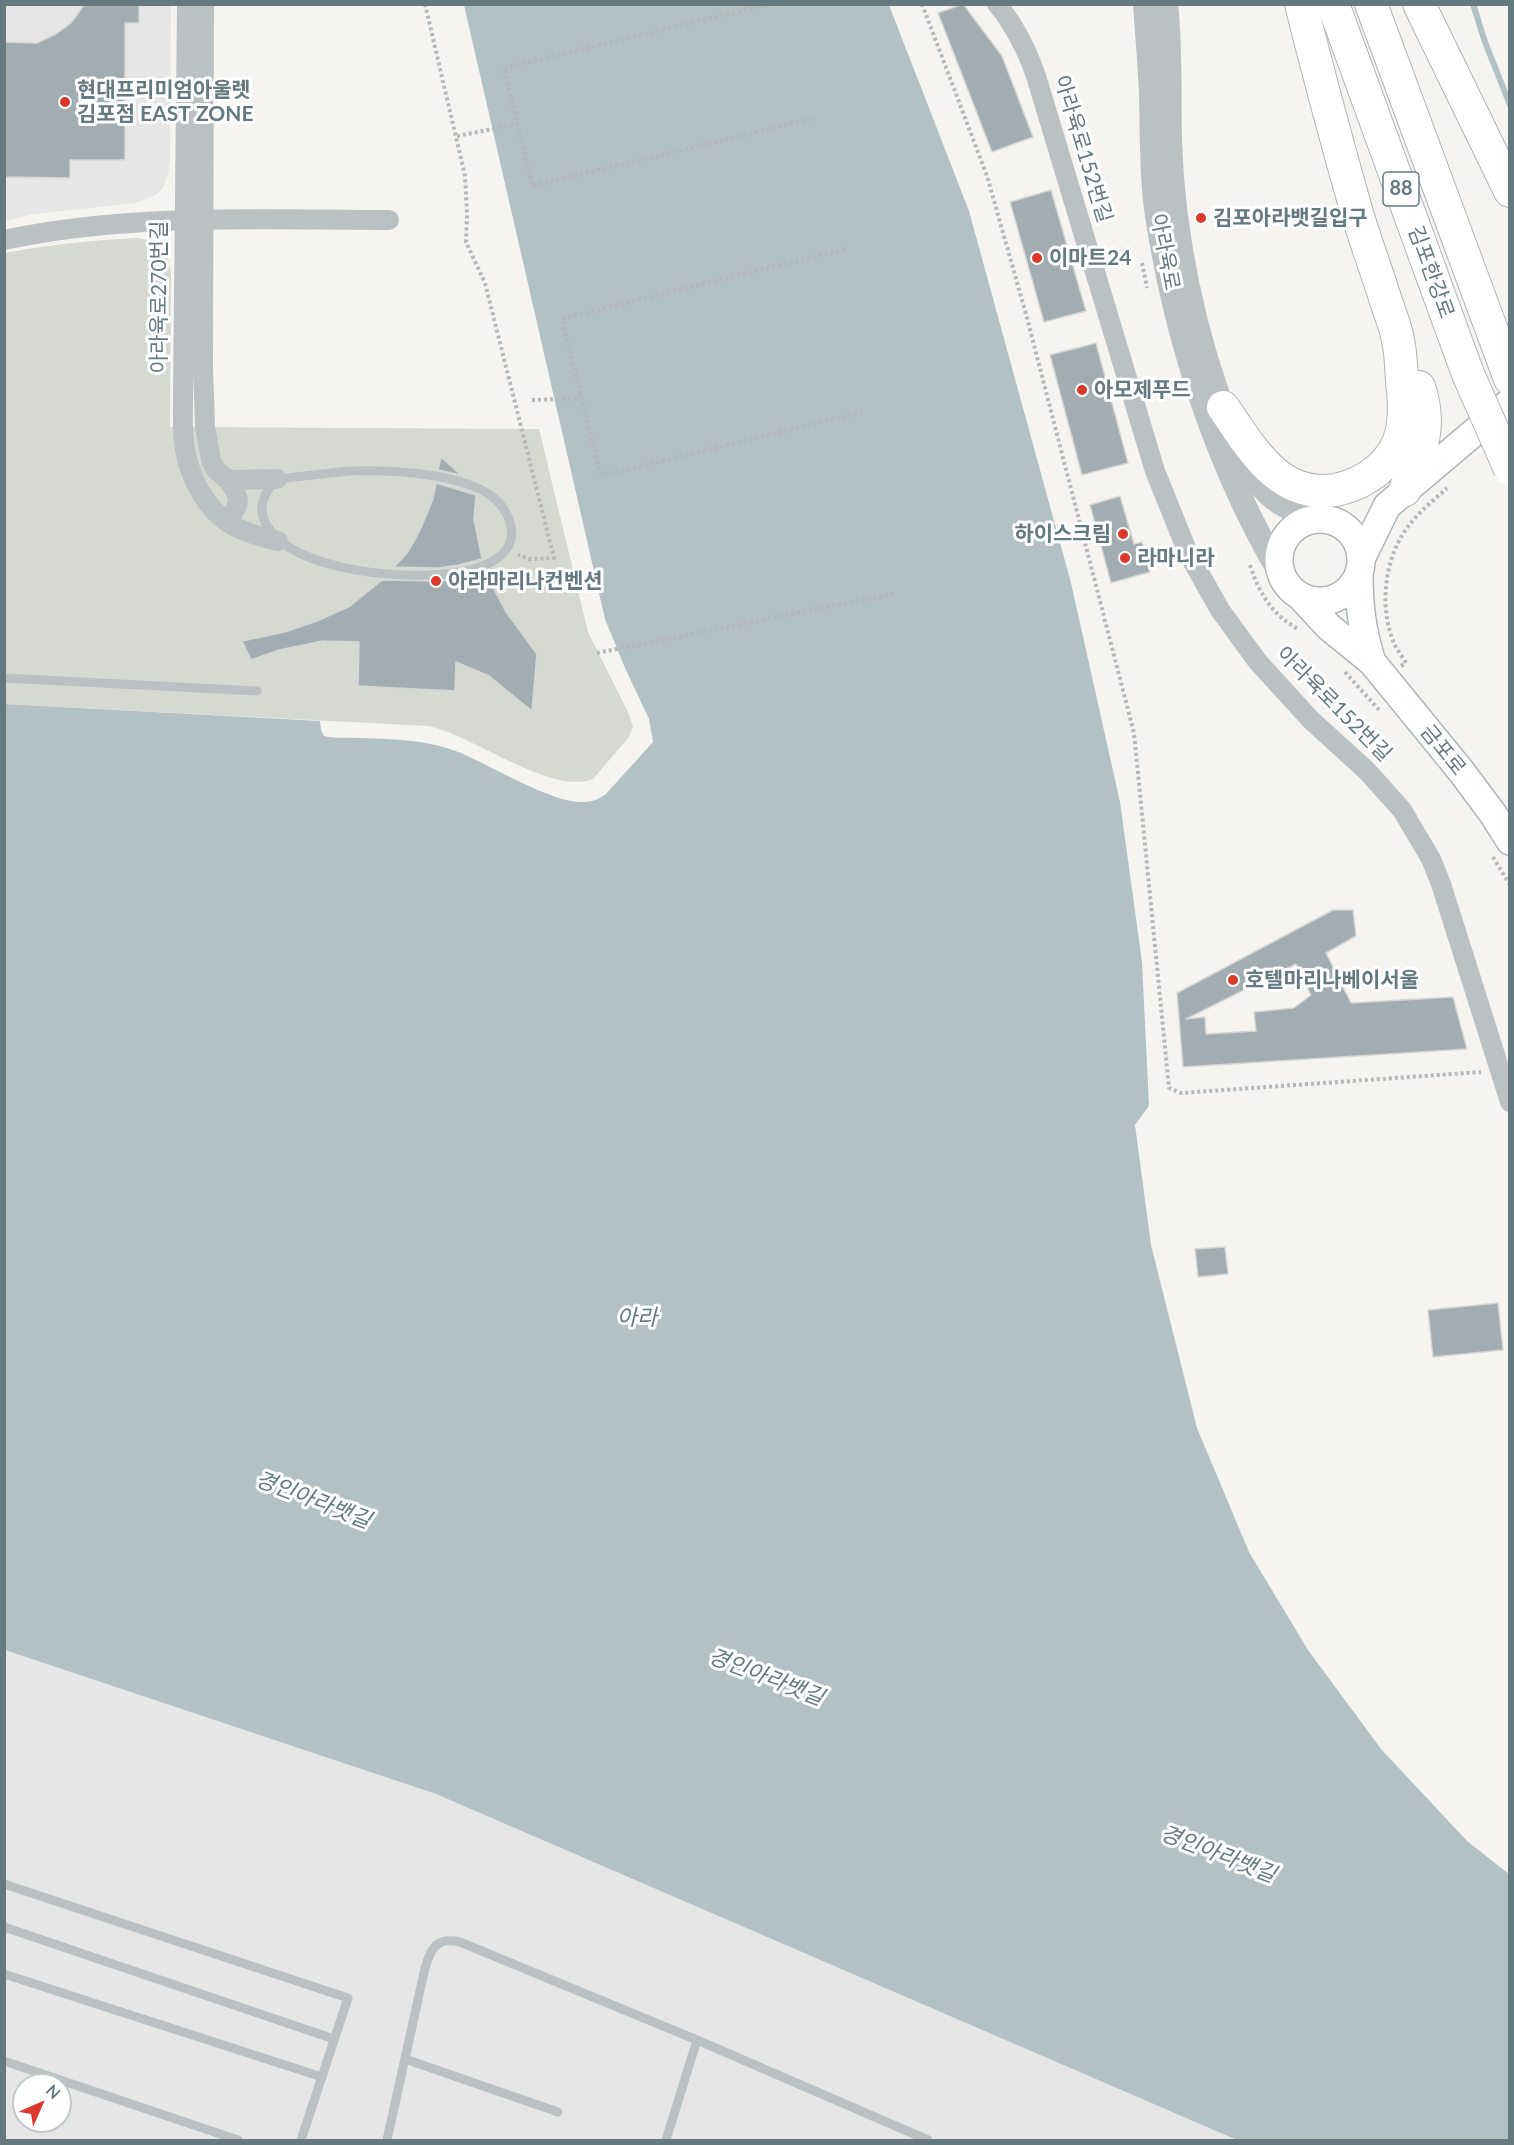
<!DOCTYPE html>
<html>
<head>
<meta charset="utf-8">
<style>
  body { margin:0 }
  #map { position:relative; width:1514px; height:2145px; overflow:hidden; background:#f5f4f1; font-family:Lato,sans-serif }
  canvas { display:block }
  .frame { position:absolute; inset:0; border:6px solid #657981; pointer-events:none }
  .north { position:absolute; left:12px; top:2073px; width:60px; height:60px; box-sizing:border-box; background:#fff; border:2px solid #c1c9cd; border-radius:50%; rotate:45deg; font-size:16px; font-weight:700; line-height:24px; text-align:center; color:#657981 }
  .north::after { content:''; display:block; margin:auto; width:21px; height:27px; background:#da392c; clip-path:polygon(50% 0,100% 100%,50% 72%,0 100%) }
</style>
</head>
<body>
<div id="map">
<canvas width="1514" height="2145"></canvas>
<div class="frame"></div>
<div class="north">N</div>
</div>
<script>
const ctx = document.querySelector('canvas').getContext('2d');
ctx.lineJoin = 'round';
function fill(path, color) { ctx.fillStyle = color; ctx.fill(path, 'evenodd'); }
function trace(path, color, width, dash) { ctx.strokeStyle = color; ctx.lineWidth = width; ctx.lineCap = dash ? 'butt' : 'round'; ctx.setLineDash(dash || []); ctx.stroke(path); }
function write(font, color, halo, rows, align = 'center') {
  ctx.font = font + ' Lato,"Noto Sans KR",sans-serif'; ctx.lineWidth = 6; ctx.setLineDash([]); ctx.textBaseline = 'middle'; ctx.strokeStyle = halo; ctx.fillStyle = color; for (const [text, x, y, turn = 0] of rows) {
    ctx.save(); ctx.translate(x, y); ctx.rotate((+turn || 0) * Math.PI / 180); ctx.textAlign = isNaN(turn) ? turn : align; if (halo) ctx.strokeText(text, 0, 0); ctx.fillText(text, 0, 0); ctx.restore();
  }
}
const built = new Path2D(`
  M4,5H171L170,162L168,175L163,188L156,195L136,203L34,214L5,221Z
  M5,1650L436,1794L1237,2140H5ZM24,2085H60V2121H24Z`);
const green = new Path2D(`
  M138,238C159,241 168,251 171,272L170,427L539,429L588,632L628,712L633,726L629,737L593,779C550,796 474,735 428,726L5,704L4,253C49,245 93,240 138,238Z`);
const water = new Path2D(`
  M464,5H889L969,211L1071,583L1120,802L1142,962L1149,1106L1135,1125L1151,1245L1197,1428L1249,1552L1308,1650L1381,1749L1467,1841L1509,1874V2140H1237L436,1794L5,1650V704L320,721L321,730L324,736C336,739 349,737 361,738C395,739 429,740 461,753C491,766 554,804 584,802C592,802 599,799 606,794L653,742L649,719L625,668L605,619Z`);
const stream = new Path2D(`
  M1473,4L1485,42L1510,105`);
const building = new Path2D(`
  M85,4H139V23H125V160H70V178L4,177V42L37,43L56,34L71,23Z
  M963,4L1002,56L1033,137L992,152L938,13Z
  M1051,190L1086,311L1044,322L1010,202Z
  M1096,343L1128,463L1082,475L1050,355Z
  M441,457L461,475L438,470Z
  M436,483L476,495L474,519L482,559L459,565L438,568L394,567L408,552L420,530L433,499Z
  M1120,496L1134,544L1142,542L1150,572L1111,583L1090,505Z
  M485,572L506,612L537,654L532,711L489,676L456,662L455,691L358,686L359,642L323,641L279,650L251,660L242,641L285,632L317,621L350,606L382,580L440,581L461,579Z
  M1333,910H1353L1356,936L1326,953L1351,1003L1453,997L1467,1049L1183,1067L1177,993ZM1296,964L1311,995L1294,1008L1254,1012L1256,1031L1206,1034L1205,1017L1186,1019Z
  M1225,1247L1228,1274L1198,1277L1195,1249Z
  M1498,1303L1503,1350L1433,1357L1428,1310Z`);
const path = new Path2D(`
  M425,4L465,176L467,214L466,242L485,283L554,558L530,559L518,555
  M770,4L504,68L532,186L815,118
  M922,4L987,176L1026,314L1134,733L1169,1088L1181,1093L1481,1072
  M457,136L518,124
  M845,249L562,319L601,476L862,412
  M1142,263L1147,288
  M532,400L581,398
  M1250,565C1259,593 1272,615 1298,629
  M597,653L896,593
  M1401,666L1406,663C1402,656 1397,650 1394,643C1378,605 1385,555 1410,524C1421,510 1435,499 1447,488
  M1345,672L1380,711
  M1493,857L1510,885`);
const service = new Path2D(`
  M349,471C390,470 442,472 480,489C492,495 503,505 508,517C523,552 489,567 460,572C411,581 297,573 268,527C256,509 263,494 277,479Z
  M4,678L257,691
  M4,1884L348,1998L301,2140
  M4,1927L334,2039
  M4,1974L322,2077
  M405,2059L558,2112
  M4,2061L238,2140
  M387,2140L425,1968C431,1947 437,1937 460,1942L697,2040
  M666,2140L697,2040L928,2140`);
const minor = new Path2D(`
  M187,4L183,398C183,415 182,433 185,450C191,482 210,517 242,530C253,535 266,538 278,541
  M204,4L203,367L205,426L211,460L216,470L228,480L277,479
  M997,4C1015,26 1027,50 1036,76L1155,471L1188,553L1220,610L1258,662L1311,720L1367,771L1402,810L1431,859L1441,884L1510,1102
  M4,240C131,213 261,220 389,220
  M226,521C242,505 241,498 228,480`);
const tertiary = new Path2D(`
  M1145,4C1147,35 1150,65 1151,95C1152,133 1151,171 1156,209C1175,337 1216,465 1282,576
  M1166,4C1171,50 1169,95 1170,141C1173,234 1194,337 1229,424C1238,447 1246,470 1263,488C1277,505 1297,512 1317,519`);
const secondary = new Path2D(`
  M1279 560a41 41 0 1 1 82 0a41 41 0 1 1-82 0Z
  M1361,559L1387,506L1510,402
  M1359,573C1359,606 1362,631 1372,662
  M1301,597L1329,627L1372,662L1461,771L1493,814L1510,841`);
const trunk = new Path2D(`
  M1333,4L1468,374
  M1371,4L1510,379
  M1419,4L1510,191
  M1223,407C1251,447 1278,499 1335,490C1366,484 1396,462 1402,430C1405,414 1404,397 1402,381C1401,367 1401,353 1398,340C1396,327 1390,314 1386,301C1376,269 1364,238 1355,206C1336,139 1318,72 1301,4
  M1405,490C1420,452 1433,428 1419,387`);
const trunkBridge = new Path2D(`
  M1468,374L1510,469`);
const markers = [
  [65,102,6,"#da392c"],
  [1201,218,6,"#da392c"],
  [1037,258,6,"#da392c"],
  [1082,390,6,"#da392c"],
  [1123,534,6,"#da392c"],
  [1125,558,6,"#da392c"],
  [436,581,6,"#da392c"],
  [1233,980,6,"#da392c"]
];
const shields = [
  [1401,189,36]
];
const shieldNames = [
  ["88",1401,189]
];
const poiNames = [
  ["현대프리미엄아울렛",77,90],
  ["김포점 EAST ZONE",77,114],
  ["김포아라뱃길입구",1213,218],
  ["이마트24",1049,258],
  ["아모제푸드",1094,390],
  ["하이스크림",1111,534,"right"],
  ["라마니라",1137,558],
  ["아라마리나컨벤션",448,581],
  ["호텔마리나베이서울",1245,980]
];
const streetNames = [
  ["아라육로152번길",1083,149,73],
  ["아라육로",1165,252,79],
  ["김포한강로",1431,272,70],
  ["아라육로270번길",159,297,-90],
  ["아라육로152번길",1334,704,45],
  ["금포로",1443,750,51]
];
const waterNames = [
  ["아라",637,1318],
  ["경인아라뱃길",313,1500,21],
  ["경인아라뱃길",766,1677,21],
  ["경인아라뱃길",1218,1854,21]
];
fill(built, '#e5e6e5');
fill(green, '#d5d9d1');
fill(water, '#b2c1c3');
trace(stream, '#b2c1c3', 6);
fill(building, '#a3adb1');
trace(building, '#d6d6d4', 1.5);
trace(secondary, '#aeb5b8', 30);
trace(trunk, '#afb4b6', 34);
trace(path, '#b4b8ba', 4, [3, 3]);
trace(service, '#bbc1c3', 9);
trace(minor, '#bbc1c3', 20);
trace(tertiary, '#bbc1c3', 24);
trace(secondary, '#fff', 27);
trace(trunk, '#fff', 32);
trace(trunkBridge, '#afb4b6', 34, []);
trace(trunkBridge, '#fff', 32);
for (const [x, y, r, color] of markers) { const dot = new Path2D(); dot.arc(x, y, r, 0, 2 * Math.PI); ctx.fillStyle = color; ctx.fill(dot); trace(dot, '#fff', 2); }
for (const [x, y, w] of shields) { const box = new Path2D(); box.roundRect(x - w / 2, y - 17, w, 34, 4.5); ctx.fillStyle = '#fff'; ctx.fill(box); trace(box, '#657981', 1.5); }
write('bold 20px', '#657981', null, shieldNames);
write('bold 21px', '#657981', '#fff', poiNames, 'left');
write('21px', '#657981', '#fff', streetNames);
write('italic 22px', '#617b7e', '#fff', waterNames);
</script>
</body>
</html>
